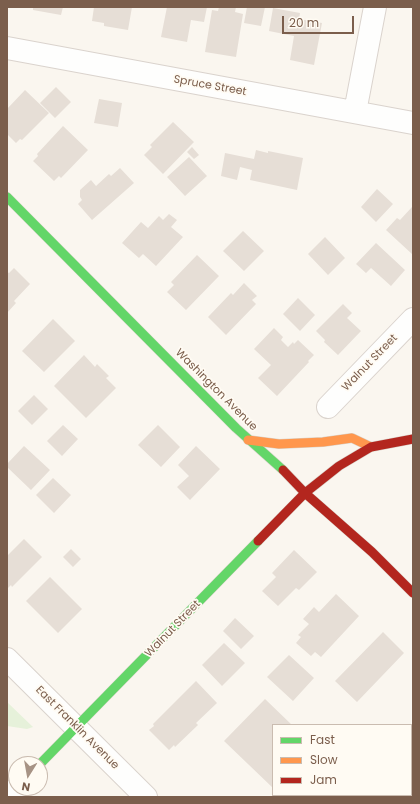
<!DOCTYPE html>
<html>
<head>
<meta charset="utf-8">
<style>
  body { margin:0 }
  #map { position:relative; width:420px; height:804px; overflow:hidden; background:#faf6ef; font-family:Poppins,sans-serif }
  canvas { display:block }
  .frame { position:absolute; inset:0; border:8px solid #7b5e4c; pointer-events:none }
  .legend { position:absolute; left:272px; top:724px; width:140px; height:72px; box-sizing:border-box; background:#fffbf3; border:1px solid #cabcb0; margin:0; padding:5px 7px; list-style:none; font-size:12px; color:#7b5e4c }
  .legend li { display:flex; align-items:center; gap:8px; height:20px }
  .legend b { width:20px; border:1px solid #cabcb0 }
  .north { position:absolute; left:8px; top:756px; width:40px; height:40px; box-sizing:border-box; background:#fffbf3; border:1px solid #cabcb0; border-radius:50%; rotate:191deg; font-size:11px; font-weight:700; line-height:16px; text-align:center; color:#7b5e4c }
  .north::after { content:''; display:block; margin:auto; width:14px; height:18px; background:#a79385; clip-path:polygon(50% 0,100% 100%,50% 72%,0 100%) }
  .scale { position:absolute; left:282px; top:16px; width:72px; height:18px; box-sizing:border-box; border:2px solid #7b5e4c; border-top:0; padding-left:5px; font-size:12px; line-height:14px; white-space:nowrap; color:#7b5e4c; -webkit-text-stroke:3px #fffbf3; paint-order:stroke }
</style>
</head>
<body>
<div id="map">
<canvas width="420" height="804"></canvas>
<div class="frame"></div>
<ul class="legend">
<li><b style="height:5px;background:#63d668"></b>Fast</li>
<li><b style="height:5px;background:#ff974d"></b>Slow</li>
<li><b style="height:5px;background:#b3261e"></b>Jam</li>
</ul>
<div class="north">N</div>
<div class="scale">20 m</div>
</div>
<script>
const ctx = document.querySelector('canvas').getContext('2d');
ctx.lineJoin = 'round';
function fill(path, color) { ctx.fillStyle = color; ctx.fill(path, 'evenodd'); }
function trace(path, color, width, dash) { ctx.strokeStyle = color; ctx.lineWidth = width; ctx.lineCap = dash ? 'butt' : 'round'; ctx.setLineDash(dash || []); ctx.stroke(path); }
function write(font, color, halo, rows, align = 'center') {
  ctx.font = font + ' Poppins,sans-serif'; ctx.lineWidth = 3.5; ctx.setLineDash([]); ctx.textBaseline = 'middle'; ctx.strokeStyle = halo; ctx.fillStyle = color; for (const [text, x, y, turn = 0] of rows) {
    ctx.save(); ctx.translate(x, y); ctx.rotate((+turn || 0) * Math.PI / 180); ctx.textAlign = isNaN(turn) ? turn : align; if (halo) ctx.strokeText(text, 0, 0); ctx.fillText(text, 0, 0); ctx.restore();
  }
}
const green = new Path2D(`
  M7,702L33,727L27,729L7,726Z`);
const building = new Path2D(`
  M33,7H63L61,15L33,10Z
  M94,7H132L128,30L104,26V23L92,21Z
  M167,7H207L204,22L191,20L187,42L161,37Z
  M219,7H236L235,12L243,14L236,57L205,52L212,10L218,11Z
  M247,7H265L261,26L244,23Z
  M273,8L300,13L299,19L322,23L314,65L290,60L294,36L269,31Z
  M56,87L71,102L55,118L40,103Z
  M25,90L49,113L22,140L20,139L16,143L7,134V109Z
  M99,99L122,103L118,127L94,123Z
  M173,122L194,142L163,174L144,155L152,147L150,145Z
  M63,126L88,150L61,178L59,176L54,181L33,161L38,156L37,154Z
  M192,147L199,155L194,159L187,152Z
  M256,150L268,153V151L303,158L297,190L250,180L252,170L240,167L237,180L221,176L225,153L254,159Z
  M189,157L207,176L185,196L167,177Z
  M120,168L134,183L92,220L78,204L82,200L80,197V190L91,180L96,186L109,174L111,176Z
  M377,189L393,204L376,222L361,207Z
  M412,207L413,209V253L412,254L386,230L397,218L400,220Z
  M169,214L177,220L171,227L183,237L156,266L143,254L139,258L122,243L141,222L148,228L159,216L163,220Z
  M243,231L264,251L244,271L223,251Z
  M325,237L345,258L328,275L308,254Z
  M376,243L405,270L391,286L371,268L366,273L356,264Z
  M197,255L219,276L186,310L167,292L174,285L171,282Z
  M14,268L30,284L14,301L16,303L7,313V272L9,273Z
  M244,283L257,296L252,300L256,304L226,335L208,317L231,293L233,295Z
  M298,298L315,315L300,331L283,314Z
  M343,304L352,313L347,318L361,331L338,355L324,342L325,340L316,331Z
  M53,319L75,341L44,372L22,351Z
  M274,328L283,337L281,340L288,347L293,342L294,344L298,340L314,355L308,361L309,362L277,396L258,378L271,365L254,349Z
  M84,355L95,367L97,364L109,376L106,378L116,388L86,418L54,386Z
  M34,395L48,409L32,425L18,411Z
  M63,425L78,439L62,456L47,441Z
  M158,425L180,447L161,467L138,445Z
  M24,446L50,470L31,490L7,467V464Z
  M196,446L220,469L190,500L177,487L189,476L178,465Z
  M53,478L71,495L54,513L36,495Z
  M24,539L42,557L12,587L11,585L7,589V556Z
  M71,549L81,559L73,567L63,557Z
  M294,550L317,572L299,590L296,588L278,606L262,591L276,577L272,573Z
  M50,577L82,609L58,633L26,601Z
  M336,594L359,616L321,657L315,652L311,656L296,643L301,637L298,635L309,624L303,619L314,607L319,612Z
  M235,618L254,636L241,649L223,631Z
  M383,632L404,653L357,702L335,681Z
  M224,643L245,663L222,686L202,665Z
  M289,655L314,678L293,701L267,677Z
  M196,681L217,703L196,723L198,725L175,747L174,745L169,750L149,730L154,726L153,724Z
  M265,699L292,725H273V788L224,741Z
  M281,795H306L304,797H283Z`);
const street = new Path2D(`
  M7,48L413,123
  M355,112L375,7
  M328,407L413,319
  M7,659L146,797
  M8,797L17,788`);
const fast = new Path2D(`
  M7,197L236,428L283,470
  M40,764L258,541`);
const slow = new Path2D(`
  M248,440L279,444L323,442L352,438L371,447`);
const jam = new Path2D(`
  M283,470L305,493L372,552L413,593
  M258,541L305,493L339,466L371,447L413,439`);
const streetNames = [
  ["Spruce Street",210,86,10],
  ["Walnut Street",370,363,-46],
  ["Washington Avenue",216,390,45],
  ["Walnut Street",173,629,-46],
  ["East Franklin Avenue",77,728,45]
];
fill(green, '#e6f1da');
fill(building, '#e6ded6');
trace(street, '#dad3cd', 24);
trace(fast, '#d8d2ca', 10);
trace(slow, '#d8d2ca', 10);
trace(jam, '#d8d2ca', 10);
trace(street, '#fefefd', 22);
trace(fast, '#63d668', 9);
trace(slow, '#ff974d', 9);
trace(jam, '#b3261e', 9);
write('11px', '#7b5e4c', '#fffbf3', streetNames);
</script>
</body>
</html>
